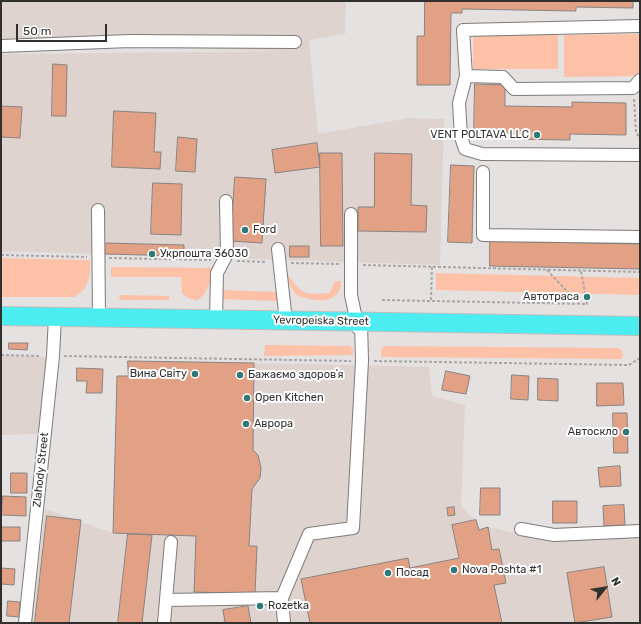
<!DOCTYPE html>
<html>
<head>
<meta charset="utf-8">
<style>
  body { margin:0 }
  #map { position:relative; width:641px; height:624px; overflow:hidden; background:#e5e1e0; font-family:Rubik,sans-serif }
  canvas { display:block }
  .frame { position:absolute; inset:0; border:2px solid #31302f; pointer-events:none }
  .north { position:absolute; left:585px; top:568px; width:40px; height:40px; -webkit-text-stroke:3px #fff; paint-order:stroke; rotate:60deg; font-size:11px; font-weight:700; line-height:16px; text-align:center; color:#31302f }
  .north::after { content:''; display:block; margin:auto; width:14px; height:18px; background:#31302f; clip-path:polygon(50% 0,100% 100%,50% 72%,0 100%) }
  .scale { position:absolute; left:16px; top:24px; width:91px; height:18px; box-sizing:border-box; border:2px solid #31302f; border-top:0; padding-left:5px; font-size:12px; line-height:14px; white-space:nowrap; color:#31302f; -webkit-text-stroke:3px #fff; paint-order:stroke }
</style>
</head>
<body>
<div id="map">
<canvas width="641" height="624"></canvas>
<div class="frame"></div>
<div class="north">N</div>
<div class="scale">50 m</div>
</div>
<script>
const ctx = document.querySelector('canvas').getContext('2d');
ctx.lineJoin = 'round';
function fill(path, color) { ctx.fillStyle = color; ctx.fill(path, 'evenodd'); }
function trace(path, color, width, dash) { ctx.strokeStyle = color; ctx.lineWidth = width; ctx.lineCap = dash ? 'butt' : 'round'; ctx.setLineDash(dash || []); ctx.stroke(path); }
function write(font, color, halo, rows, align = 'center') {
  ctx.font = font + ' Rubik,sans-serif'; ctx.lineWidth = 4; ctx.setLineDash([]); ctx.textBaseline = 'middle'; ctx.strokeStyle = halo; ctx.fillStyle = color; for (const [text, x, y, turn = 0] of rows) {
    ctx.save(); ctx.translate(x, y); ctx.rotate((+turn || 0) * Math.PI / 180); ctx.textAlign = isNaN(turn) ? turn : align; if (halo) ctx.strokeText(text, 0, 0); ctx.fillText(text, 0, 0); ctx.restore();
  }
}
const built = new Path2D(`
  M1,1H346L345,34L309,40L318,134L409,118L444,119L440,265L1,251V54L291,51L1,45Z
  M1,355L47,357L39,434L1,435Z
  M128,361L353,365L429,367L432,396L465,405L461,505L468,514L476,520L479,529L488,527L550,540L639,534L640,548V623H32L45,509L113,533L117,376H128Z`);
const green = new Path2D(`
  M473,33H558V69H473Z
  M639,34L640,76L564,77V35Z
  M1,258L90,260C91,275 89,289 74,297H1Z
  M111,267L217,268L205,293L198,300C191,300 187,298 182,293L181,277H111Z
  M287,273C302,295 304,295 330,293L335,281H341C341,301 322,303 306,298C304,297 299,297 297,295C293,292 287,279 283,274Z
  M436,273L640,278V295L436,290Z
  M221,290L278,292V301L220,299Z
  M120,295L169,296V300H119Z
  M265,345L350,346L353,349V355L264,356Z
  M385,346L618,348L621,349L623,355L622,359H619L381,357V349Z`);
const building = new Path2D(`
  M425,1H633V8L576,7V11L462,9V13H451L450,85H417V36H424Z
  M53,64L67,65L66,116H52Z
  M475,84L505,85V106L572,107V102L626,103V135L570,134V140L513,139V133L474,132Z
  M1,106L22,107L20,138L1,137Z
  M114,111L156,113L154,152H161L160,169L112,167Z
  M178,137L197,139L195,172L176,171Z
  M317,143L320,167L275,173L272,150Z
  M320,153H342L343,246H321Z
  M375,153L412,154L411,205L427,206L426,232L358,231V207H374Z
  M451,165L474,166L472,243L448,242Z
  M235,177L266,179L262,243L231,241Z
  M153,183L182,184L181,235L151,234Z
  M490,241L640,244V269L490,266Z
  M105,243L184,245V256L105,254Z
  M290,246H309V257H290Z
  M9,343H28L27,350L9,349Z
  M128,361L254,363L253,450L258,455L261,468L260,478L252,489L249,546H257L255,594L194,592L196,536L113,533L117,376H128Z
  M77,368L103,369L102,393H86L87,381H77Z
  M446,371L470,376L466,394L442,390Z
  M512,375L529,376L528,400L511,399Z
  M538,378L558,379V401L538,400Z
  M597,383H623L624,405L597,406Z
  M613,413H627L628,453H614Z
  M620,466L621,486L600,487L598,468Z
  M11,473H27V493H11Z
  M481,488H500V515H480Z
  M3,496L26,497V516L2,515Z
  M553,501H577V523H553Z
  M624,505L625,525L604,526L603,506Z
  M454,507L455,515L448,516L447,508Z
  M47,516L81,520L69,623H35Z
  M476,520L479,530L488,527L492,550L499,549L506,583L494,585L502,623H310L301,579L408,558L410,568L459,558L452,525Z
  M1,527H20V541H1Z
  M128,534L152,535L142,623H118Z
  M604,567L612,617L575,623L567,573Z
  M1,568L15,569L14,585L1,584Z
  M8,601L20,602L19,617L7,616Z
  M248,606L251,623H217L225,622L223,610Z`);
const path = new Path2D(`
  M634,99L636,132L640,139
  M1,255L87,257
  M109,258L211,260
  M237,261L267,262
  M291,263L339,264
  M363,265L640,272
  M547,270L579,304
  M382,300L587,304L581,271
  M431,300L432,266
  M1,355L41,356
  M64,356L351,361
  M374,361L629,365L640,358`);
const minor = new Path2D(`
  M1,46L130,41L295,42
  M466,76L463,30L640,26
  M640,80L633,88L514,89L503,77L466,76L459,103L461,137L465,149L482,154L640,155
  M483,172V235L640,237
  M98,210L99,318
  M351,214V295L358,328
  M278,249L286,321
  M216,320L217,273L227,254L226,201
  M521,529L554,535L640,531
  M282,598L309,534L353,528L362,361L361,322
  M166,600L282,598L284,623
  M25,623L53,356L55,317
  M164,623L171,542`);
const highway = new Path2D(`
  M1,316L640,326`);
const markers = [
  [537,135,4,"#2f797b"],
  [245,230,4,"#2f797b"],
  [152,254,4,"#2f797b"],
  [587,297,4,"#2f797b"],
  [195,374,4,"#2f797b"],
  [240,375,4,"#2f797b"],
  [247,398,4,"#2f797b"],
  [246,424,4,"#2f797b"],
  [626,432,4,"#2f797b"],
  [454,570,4,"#2f797b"],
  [388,573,4,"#2f797b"],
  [260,606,4,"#2f797b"]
];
const poiNames = [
  ["VENT POLTAVA LLC",529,135,"right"],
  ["Ford",253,230],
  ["Укрпошта 36030",160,254],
  ["Автотраса",579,297,"right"],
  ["Вина Світу",187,374,"right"],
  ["Бажаємо здоровʼя",248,375],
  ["Open Kitchen",255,398],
  ["Аврора",254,424],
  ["Автоскло",618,432,"right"],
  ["Nova Poshta #1",462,570],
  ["Посад",396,573],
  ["Rozetka",268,606]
];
const streetNames = [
  ["Yevropeiska Street",321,321,1],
  ["Zlahody Street",41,470,-84]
];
fill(built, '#ded3ce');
fill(green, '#fcc1a7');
fill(building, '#e2a184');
trace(building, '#878482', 1);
trace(minor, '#7e7b79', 14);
trace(highway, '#bdbdbc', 20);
trace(path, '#aaa6a5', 2, [3, 2]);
trace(minor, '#fff', 12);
trace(highway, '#4cedf1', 18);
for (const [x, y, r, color] of markers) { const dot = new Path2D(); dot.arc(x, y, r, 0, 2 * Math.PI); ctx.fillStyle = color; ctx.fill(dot); trace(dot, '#fff', 1.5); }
write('11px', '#31302f', '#fff', poiNames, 'left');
write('11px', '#31302f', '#fff', streetNames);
</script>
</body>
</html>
